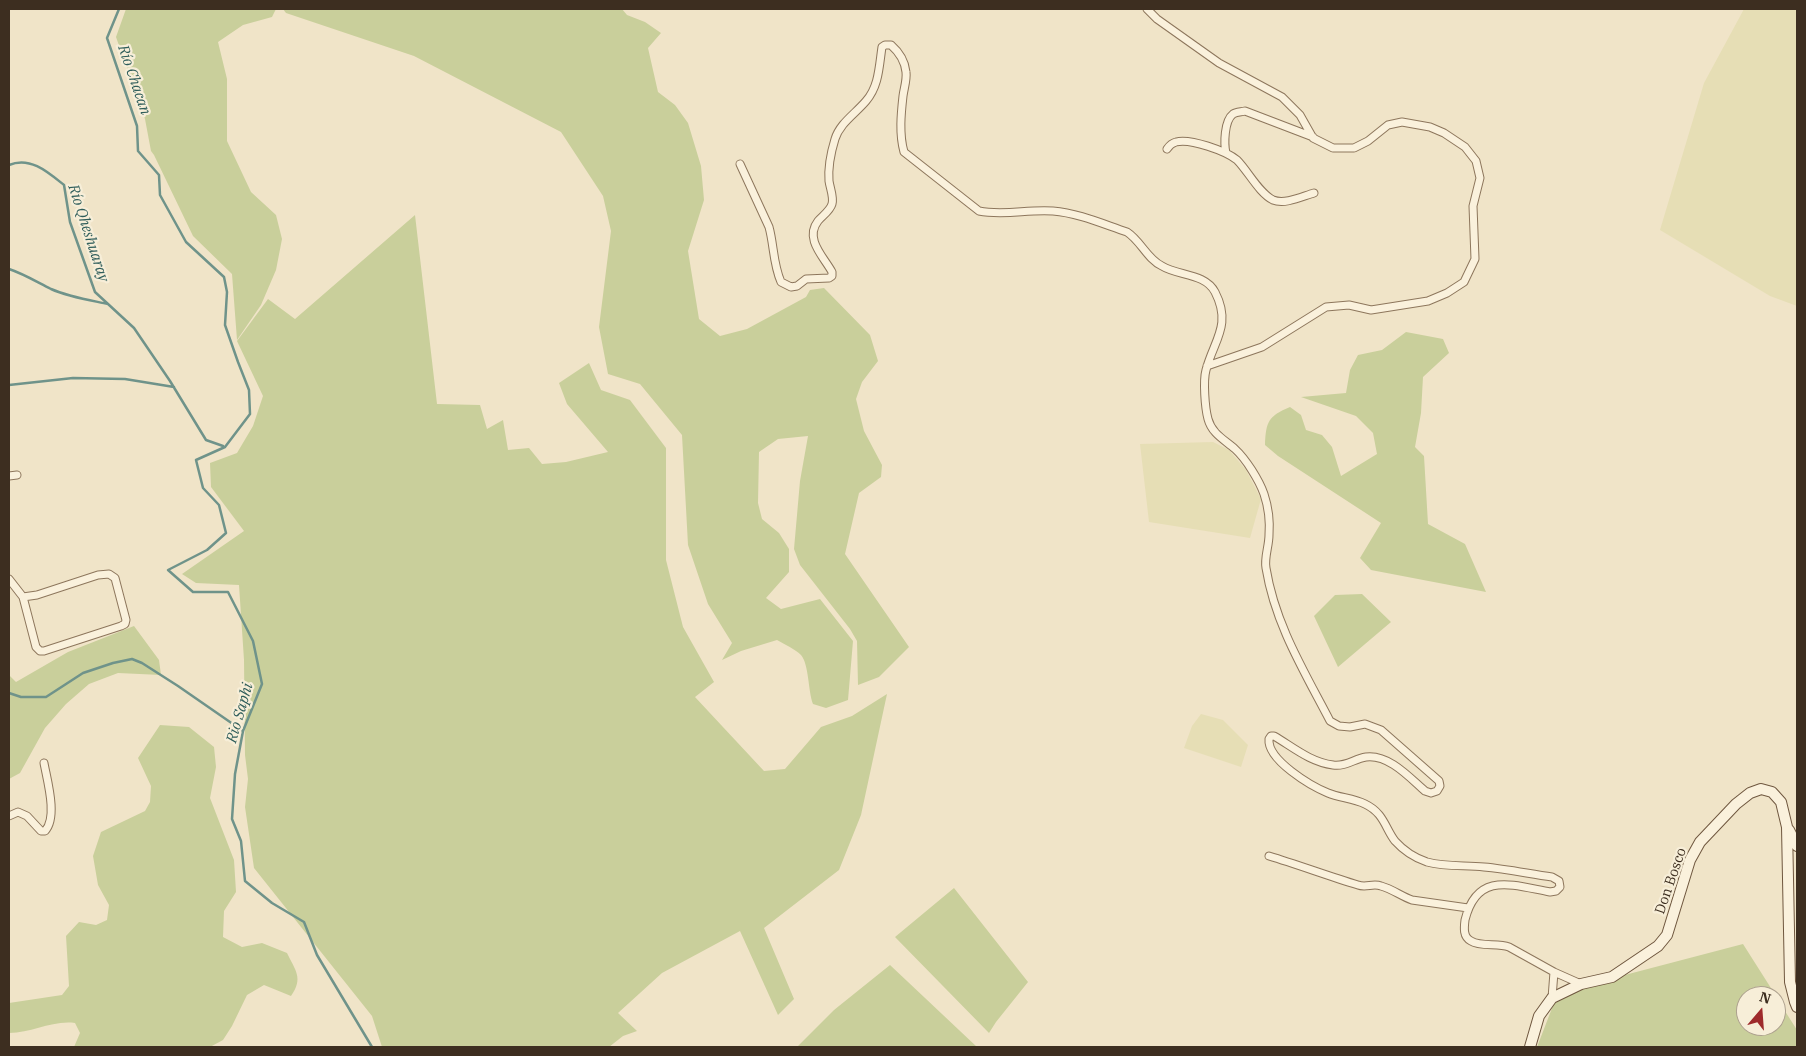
<!DOCTYPE html>
<html>
<head>
<meta charset="utf-8">
<style>
  body { margin:0 }
  #map { position:relative; width:1806px; height:1056px; overflow:hidden; background:#f0e4c8; font-family:"IBM Plex Serif",serif }
  canvas { display:block }
  .frame { position:absolute; inset:0; border:10px solid #3d2e20; pointer-events:none }
  .north { position:absolute; left:1736px; top:986px; width:50px; height:50px; box-sizing:border-box; background:#f7eed8; border:1px solid #ada18e; border-radius:50%; rotate:18deg; font-size:14px; font-weight:700; line-height:20px; text-align:center; color:#3d2e20 }
  .north::after { content:''; display:block; margin:auto; width:18px; height:22px; background:#9e2a2b; clip-path:polygon(50% 0,100% 100%,50% 72%,0 100%) }
</style>
</head>
<body>
<div id="map">
<canvas width="1806" height="1056"></canvas>
<div class="frame"></div>
<div class="north">N</div>
</div>
<script>
const ctx = document.querySelector('canvas').getContext('2d');
ctx.lineJoin = 'round';
function fill(path, color) { ctx.fillStyle = color; ctx.fill(path, 'evenodd'); }
function trace(path, color, width, dash) { ctx.strokeStyle = color; ctx.lineWidth = width; ctx.lineCap = dash ? 'butt' : 'round'; ctx.setLineDash(dash || []); ctx.stroke(path); }
function write(font, color, halo, rows, align = 'center') {
  ctx.font = font + ' "IBM Plex Serif",serif'; ctx.lineWidth = 4.5; ctx.setLineDash([]); ctx.textBaseline = 'middle'; ctx.strokeStyle = halo; ctx.fillStyle = color; for (const [text, x, y, turn = 0] of rows) {
    ctx.save(); ctx.translate(x, y); ctx.rotate((+turn || 0) * Math.PI / 180); ctx.textAlign = isNaN(turn) ? turn : align; if (halo) ctx.strokeText(text, 0, 0); ctx.fillText(text, 0, 0); ctx.restore();
  }
}
const farmland = new Path2D(`
  M1744,9H1797V306L1770,296L1660,230L1704,83Z
  M1213,442L1229,450L1246,470L1261,499L1250,538L1149,522L1140,444Z
  M1201,714L1223,720L1248,745L1241,767L1184,748L1192,726Z`);
const green = new Path2D(`
  M126,9H276L272,17L243,25L218,42L227,79V141L251,192L276,215L282,239L276,270L261,305L237,340L232,274L193,236L154,155L151,151L145,119L116,37Z
  M283,9H622L627,15L645,22L661,33L648,48L658,92L675,105L688,123L701,166L704,200L688,251L699,319L720,336L747,329L806,297L810,290L824,288L870,335L878,361L862,382L856,399L864,431L882,465L881,477L859,493L845,554L909,647L879,677L858,685L857,641L850,629L800,565L794,549L800,481L808,436L778,439L759,452L758,503L762,519L779,533L789,549V572L766,598L781,609L820,599L853,641L848,700L826,708L813,704C808,691 809,664 801,655C795,649 784,644 777,640L741,651L722,660L732,643L708,604L688,545L682,435L640,384L608,374L599,327L611,231L603,196L561,132L414,56L286,13Z
  M415,215L437,404L480,405L487,429L503,420L508,450L529,448L542,464L566,462L608,452L567,404L559,383L589,363L601,390L630,400L666,448V560L683,627L714,682L695,697L764,771L785,769L821,727L852,716L887,694L861,815L839,870L764,928L794,999L778,1015L740,931L662,973L618,1013L637,1031L623,1036L609,1047H382L372,1016L254,868L245,807L248,779L245,755L244,660L239,585L196,583L182,574L244,531L211,487L210,463L237,453L253,426L263,396L237,341L268,299L295,319Z
  M1406,332L1443,339L1449,353L1423,377L1421,413L1415,447L1424,456L1428,524L1465,544L1486,592L1371,570L1360,558L1381,523L1278,456L1265,445C1266,422 1268,416 1290,407L1301,415L1306,430L1322,435L1332,447L1341,476L1377,454L1373,433L1356,416L1301,397L1346,393L1350,370L1358,355L1382,350Z
  M1362,594L1391,622L1338,667L1314,616L1335,595Z
  M134,626L159,660L161,675L118,673L89,684L66,704L45,728L20,773L9,779V675L16,682L68,652Z
  M160,725L189,727L214,747L216,767L210,798L234,860L236,892L224,911L223,937L242,947L262,943L287,953C295,970 304,978 291,996L264,985L247,995L232,1026L223,1040L210,1047H74L80,1033L75,1023C52,1020 32,1033 9,1033V1003L62,995L69,986L66,936L79,922L96,925L107,920L109,905L98,885L93,856L101,832L145,811L150,802L151,786L138,758Z
  M954,888L1028,982L996,1022L989,1033L895,937Z
  M1743,944L1776,996H1746V1026H1776V997L1797,1030V1047H1537L1554,1003L1579,987Z
  M890,965L977,1047H797L834,1010Z`);
const stream = new Path2D(`
  M119,9L107,38L137,126L138,151L159,175L160,195L186,242L224,277L227,292L225,325L238,362L249,390L250,414L225,447L196,460L203,488L219,505L226,533L207,550L168,570L193,592H228L253,641L262,684L243,731L235,774L232,819L241,841L245,881L272,903L304,922L317,955L372,1047
  M9,165C30,156 48,172 64,185L70,222L95,292L134,328L170,381L206,440L223,446
  M9,269C24,274 37,282 51,289C69,297 89,300 108,304
  M9,385L73,378L125,379L174,387
  M9,693L21,697H46L83,673L113,663L132,659L142,663L178,686L243,731`);
const street = new Path2D(`
  M1147,9L1157,19L1219,63L1282,97L1300,115L1313,138L1333,148H1354L1368,141L1388,125L1402,122L1430,127L1444,133L1465,147L1476,161L1480,178L1473,206L1475,259L1464,282L1447,293L1428,301L1371,310L1349,305L1326,307L1262,347L1207,366
  M1167,149C1169,146 1172,143 1176,142C1190,138 1226,151 1237,160C1248,171 1259,193 1273,200C1285,205 1303,196 1314,193
  M1226,153C1224,144 1224,121 1233,114C1236,112 1241,112 1245,111L1313,137
  M740,164L769,227C774,245 773,264 781,282L791,287L797,286L806,279L829,278L832,276V272C824,257 804,239 818,221C822,216 830,211 832,204C834,197 830,188 829,181C828,168 831,152 835,139C840,123 855,114 866,101C879,86 879,67 882,47L885,45H891C899,52 905,62 906,72C907,80 904,88 903,96C901,114 899,134 904,152L979,211C1004,216 1028,209 1053,211C1078,213 1103,224 1127,232C1141,241 1147,259 1162,266C1178,276 1205,273 1215,292C1232,325 1214,340 1206,370C1203,381 1205,408 1208,419C1212,434 1225,440 1235,449C1246,459 1259,480 1264,494C1268,506 1270,522 1269,535C1269,546 1264,558 1266,568C1275,624 1304,671 1330,721L1339,726L1350,727L1365,724L1381,730L1439,781L1440,786L1437,791L1431,793L1425,791C1410,778 1389,754 1366,757C1354,759 1345,767 1333,765C1310,762 1293,747 1274,736H1271L1269,739C1267,760 1311,786 1328,793C1340,798 1353,798 1365,804C1384,813 1385,828 1395,841C1404,851 1415,858 1427,862C1446,867 1465,865 1484,867C1507,869 1530,874 1552,877L1559,881L1560,887L1556,891L1550,892C1512,885 1477,871 1465,920C1464,928 1463,937 1471,941C1480,947 1498,943 1509,947L1554,972L1552,998
  M9,476L17,475
  M9,579L23,597L37,595L98,575L109,574L115,578L126,620L125,624L121,626L44,651H40L36,647L23,597
  M9,816L18,812L27,816L41,831H45C58,817 47,780 44,763
  M1269,856C1299,865 1328,876 1358,885C1366,888 1373,883 1381,886C1392,889 1401,896 1412,900L1468,908
  M1554,972L1581,984`);
const secondary = new Path2D(`
  M1789,830L1797,846
  M1530,1047L1539,1016L1552,998L1581,984L1612,977L1658,946L1667,935L1690,860L1700,842L1736,804L1750,793L1761,789L1772,792L1781,802L1787,827L1790,982L1795,1002L1797,1007`);
const streetNames = [
  ["Don Bosco",1671,881,-71]
];
const waterNames = [
  ["Río Chacan",134,80,71],
  ["Río Qheshuaray",88,233,72],
  ["Rio Saphi",240,713,-74]
];
fill(farmland, '#e6deb5');
fill(green, '#c9cf9b');
trace(stream, '#6f938a', 2.5);
trace(street, '#8d765c', 9);
trace(secondary, '#6f573f', 12);
trace(street, '#faf1dc', 7);
trace(secondary, '#faf1dc', 10);
write('14px', '#3d2e20', '#f7eed8', streetNames);
write('italic 15px', '#2f5d5a', '#f7eed8', waterNames);
</script>
</body>
</html>
